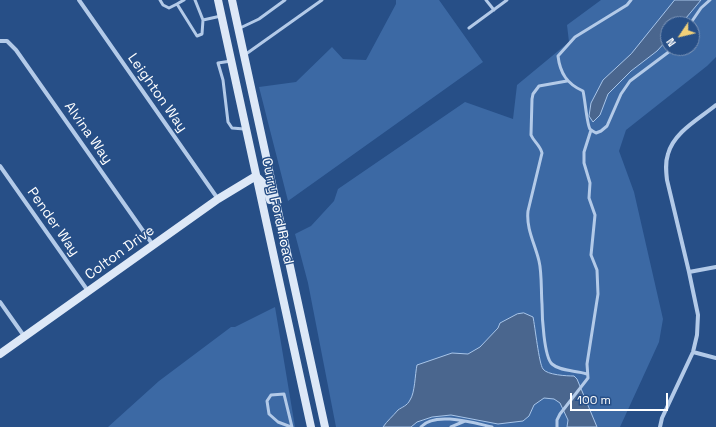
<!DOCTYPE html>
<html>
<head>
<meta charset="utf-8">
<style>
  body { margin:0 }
  #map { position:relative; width:716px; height:427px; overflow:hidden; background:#274f87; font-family:"Space Grotesk",sans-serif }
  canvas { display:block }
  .north { position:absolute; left:660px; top:16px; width:40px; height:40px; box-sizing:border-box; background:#274f87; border:1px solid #7d95b7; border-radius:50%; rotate:235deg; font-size:11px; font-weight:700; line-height:16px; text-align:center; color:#fff }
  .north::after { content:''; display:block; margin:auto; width:14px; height:18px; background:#f1d079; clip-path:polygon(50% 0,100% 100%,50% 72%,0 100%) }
  .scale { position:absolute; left:570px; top:393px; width:98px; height:18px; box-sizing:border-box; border:2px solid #fff; border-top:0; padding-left:5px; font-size:12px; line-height:14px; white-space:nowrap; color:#fff; -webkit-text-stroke:3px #274f87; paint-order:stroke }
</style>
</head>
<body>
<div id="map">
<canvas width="716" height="427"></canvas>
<div class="north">N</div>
<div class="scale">100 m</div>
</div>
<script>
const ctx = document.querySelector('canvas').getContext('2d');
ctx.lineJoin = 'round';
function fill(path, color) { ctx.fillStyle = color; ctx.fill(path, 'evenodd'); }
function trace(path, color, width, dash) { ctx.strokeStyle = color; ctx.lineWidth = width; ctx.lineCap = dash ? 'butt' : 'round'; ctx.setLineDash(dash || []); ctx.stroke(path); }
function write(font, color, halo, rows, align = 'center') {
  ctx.font = font + ' "Space Grotesk",sans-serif'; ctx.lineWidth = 3; ctx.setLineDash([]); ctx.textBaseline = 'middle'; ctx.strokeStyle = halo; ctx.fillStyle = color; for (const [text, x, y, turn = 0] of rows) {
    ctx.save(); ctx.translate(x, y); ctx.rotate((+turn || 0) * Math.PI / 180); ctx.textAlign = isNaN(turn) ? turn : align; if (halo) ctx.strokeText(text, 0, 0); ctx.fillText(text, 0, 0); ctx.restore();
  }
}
const green = new Path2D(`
  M396,0H439L483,62L288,201L259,87L296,82L332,47L343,59L366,60L396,4Z
  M601,0H716V57L707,66L626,130L619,151L634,192L663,319L659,342L620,427H336L308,283L295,234L311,226L334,201L338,189L465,102L513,119L517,85L569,42L567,25ZM668,24H692V48H668Z
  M275,307L295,427H108L159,381L231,327H235Z`);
const water = new Path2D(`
  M675,0H701L681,24H668V39L657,51L631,71L608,94L600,115L593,122L589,116L591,103L603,80L631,54Z
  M524,313L533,317C535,326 539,364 543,369C547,375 567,376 574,376L577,379L597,427H567L568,420L560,403L554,399L544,398L534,405L529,416L523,421L498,424L451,415L432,417L417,422L411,427H383C387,421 393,416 398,410C402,407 407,406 410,400C415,393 415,374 417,365L452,353L468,354L480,347L498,328L500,323L517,314Z`);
const lane = new Path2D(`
  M160,0L163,5L169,8L177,4
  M184,0L177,4L197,36L202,34L203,20L195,0
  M486,0L494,10
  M631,0L627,5L575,37L558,56C560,73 567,84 583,91C585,99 587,125 590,129C592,131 594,132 596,133L601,131L607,126L621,94L630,81L674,48
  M203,20L221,16
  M690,24L701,8L710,0
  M469,28L507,0
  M238,29L259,19L285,0
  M246,54L322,0
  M231,61L218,63L223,80L228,122L232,128L244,129
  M567,81L539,86L533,94L532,99L531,135C534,142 540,145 542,153L528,211C526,229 535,244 539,261C542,273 541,292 542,304C542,316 544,357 552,364C561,372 576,370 587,374
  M291,427L278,422L269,414L267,401L271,395L284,394L292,427
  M421,427C434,411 474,423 492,427
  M451,427L465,421
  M557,427V420L560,414L588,378L587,364L598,294L597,270L591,255L595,215L589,198L590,183L584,163V152L591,130`);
const street = new Path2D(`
  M79,0L218,199
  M0,41H7L16,50L153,245
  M0,166L88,291
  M689,272L716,267
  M0,302L24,336
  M693,352L716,358
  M660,427L662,418L693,352L697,335L698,315L689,272L667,180C666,171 665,163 668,154C674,132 699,119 716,105`);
const secondary = new Path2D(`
  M218,0L311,427
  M232,0L325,427
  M256,176L266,186L270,200
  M0,354L218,199L256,176`);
const streetNames = [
  ["Leighton Way",157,93,55],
  ["Alvina Way",88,133,55],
  ["Curry Ford Road",277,211,78],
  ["Pender Way",53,222,55],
  ["Colton Drive",120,253,-36]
];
fill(green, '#3c69a4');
fill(water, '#4a668e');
trace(water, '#a8c5e9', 1);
trace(lane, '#b3cae8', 3);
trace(street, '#b3cae8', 4);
trace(secondary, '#dde8f7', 8);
write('14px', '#fff', '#274f87', streetNames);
</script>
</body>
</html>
